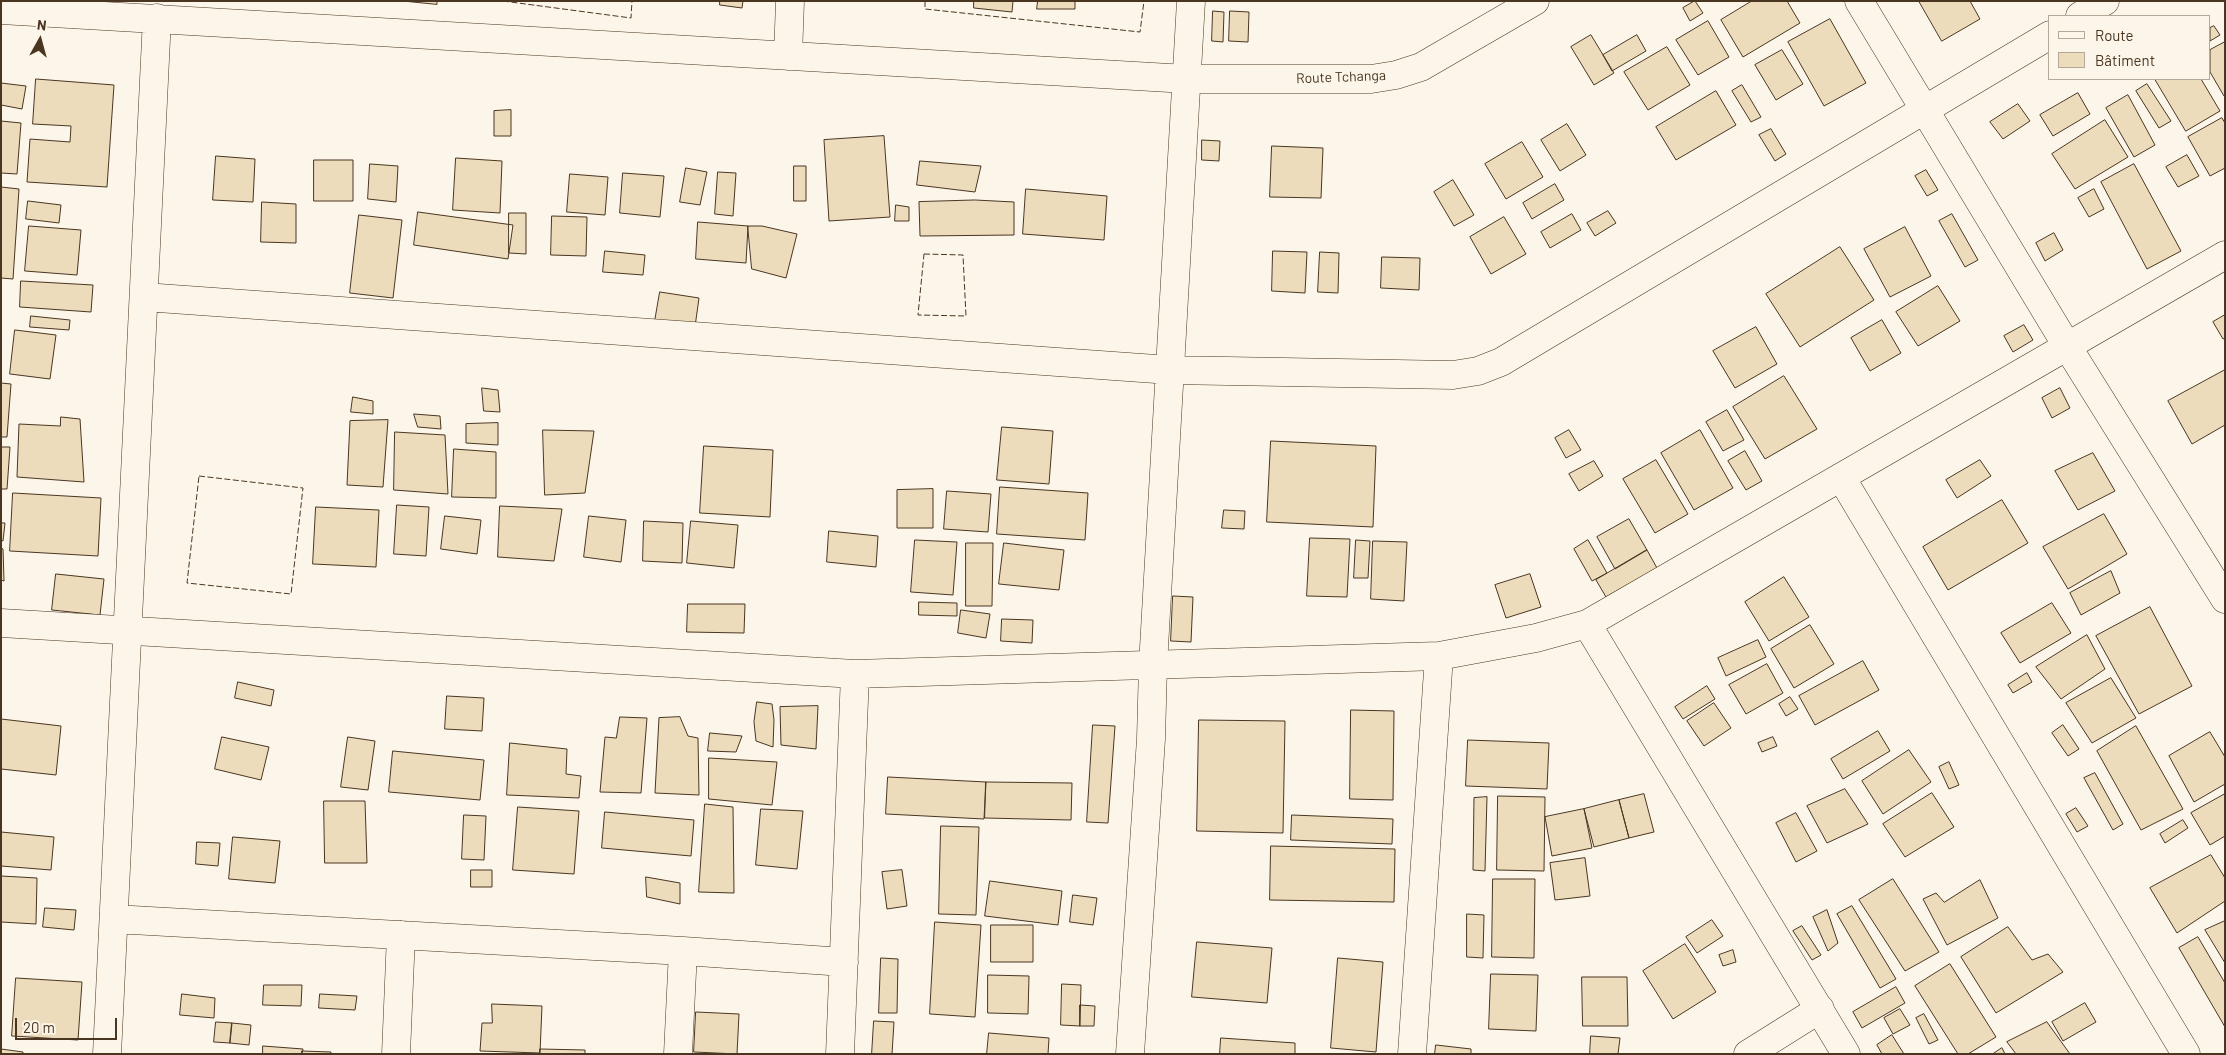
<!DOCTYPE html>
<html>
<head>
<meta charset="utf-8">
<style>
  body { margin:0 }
  #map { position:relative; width:2226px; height:1055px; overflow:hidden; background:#fbf6e9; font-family:Barlow,sans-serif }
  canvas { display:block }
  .frame { position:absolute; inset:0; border:2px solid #4a3520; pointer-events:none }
  .legend { position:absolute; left:2048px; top:15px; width:162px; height:65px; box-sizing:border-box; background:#fbf6e9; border:1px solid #b4a999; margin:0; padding:6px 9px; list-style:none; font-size:15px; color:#4a3520 }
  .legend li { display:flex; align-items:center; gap:10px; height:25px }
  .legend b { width:25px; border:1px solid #b4a999 }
  .north { position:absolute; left:15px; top:15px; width:50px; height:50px; -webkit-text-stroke:4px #fbf6e9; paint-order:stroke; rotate:7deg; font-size:14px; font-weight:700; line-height:20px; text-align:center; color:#4a3520 }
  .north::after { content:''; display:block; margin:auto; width:18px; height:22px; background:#4a3520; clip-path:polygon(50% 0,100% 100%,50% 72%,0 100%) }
  .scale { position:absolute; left:15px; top:1018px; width:102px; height:22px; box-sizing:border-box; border:2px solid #4a3520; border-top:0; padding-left:6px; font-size:15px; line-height:18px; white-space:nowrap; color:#4a3520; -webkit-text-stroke:4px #fbf6e9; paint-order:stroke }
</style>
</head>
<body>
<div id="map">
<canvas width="2226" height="1055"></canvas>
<div class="frame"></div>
<ul class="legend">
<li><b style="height:6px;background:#fbf6e9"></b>Route</li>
<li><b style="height:14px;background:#ecdcbc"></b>Bâtiment</li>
</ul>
<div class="north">N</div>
<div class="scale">20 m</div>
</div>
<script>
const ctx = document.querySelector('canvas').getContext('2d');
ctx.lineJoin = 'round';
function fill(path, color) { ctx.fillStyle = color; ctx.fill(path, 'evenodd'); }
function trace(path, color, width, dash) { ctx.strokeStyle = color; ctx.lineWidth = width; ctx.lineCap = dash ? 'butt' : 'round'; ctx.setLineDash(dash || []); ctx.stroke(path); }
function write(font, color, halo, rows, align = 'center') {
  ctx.font = font + ' Barlow,sans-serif'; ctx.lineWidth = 4; ctx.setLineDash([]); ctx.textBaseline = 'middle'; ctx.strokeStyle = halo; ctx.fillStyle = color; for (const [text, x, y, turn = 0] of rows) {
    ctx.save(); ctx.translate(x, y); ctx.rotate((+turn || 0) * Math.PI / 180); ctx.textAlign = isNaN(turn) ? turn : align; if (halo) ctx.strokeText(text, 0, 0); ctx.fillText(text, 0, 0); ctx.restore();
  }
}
const building = new Path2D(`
  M403,1H437V4Z
  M720,1H743L742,8L720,5Z
  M974,1H1013L1012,12L974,8Z
  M1038,1H1075V9H1037Z
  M1695,1L1703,13L1690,21L1683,8Z
  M1752,1H1787L1800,23L1743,57L1721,20Z
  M1919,1H1970L1980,19L1942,41Z
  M1213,11L1224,12L1223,42L1212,41Z
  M1230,11L1249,12L1248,42L1229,41Z
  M1830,19L1866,83L1824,106L1788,42Z
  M1708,21L1729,57L1698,75L1676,40Z
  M2214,26L2220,35L2210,41V28Z
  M1591,35L1614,73L1594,85L1571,47Z
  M1637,35L1646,51L1612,71L1603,55Z
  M2225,42V96H2224L2210,72V50Z
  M1667,47L1690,85L1648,110L1624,72Z
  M1782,50L1803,84L1776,100L1755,65Z
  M36,79L114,85L107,187L27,182L30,139L70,142L71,126L33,124Z
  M2155,79H2201L2220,111L2186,131Z
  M1,83L26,86L22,109L1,105Z
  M2147,84L2171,121L2159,128L2136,91Z
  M1742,85L1761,117L1751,122L1732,91Z
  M1716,91L1736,125L1676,160L1656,127Z
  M2078,93L2090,114L2053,136L2040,115Z
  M2128,95L2155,145L2134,157L2106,108Z
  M2018,104L2030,121L2003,139L1990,122Z
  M511,110V136H494V111Z
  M2222,118L2225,123V168L2210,176L2188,137Z
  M2105,120L2128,157L2075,189L2052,154Z
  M1,121L21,123L17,174L1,173Z
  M1567,124L1586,155L1560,171L1541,140Z
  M1771,129L1786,154L1775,161L1759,135Z
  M884,136L890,217L829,221L824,140Z
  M1202,140L1220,141L1219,161L1202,160Z
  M1522,142L1543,177L1506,199L1485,164Z
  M1272,146L1323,148L1321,198L1270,197Z
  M2187,155L2199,176L2178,187L2166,167Z
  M216,156L255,159L253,202L213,200Z
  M456,158L502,161L500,213L453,210Z
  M314,160H353V201H314Z
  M920,161L981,166L975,192L917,185Z
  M370,164L398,166L396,202L368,199Z
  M2134,164L2181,251L2147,269L2101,182Z
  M794,166H806V201H794Z
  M686,168L707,172L700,205L680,202Z
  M1926,170L1938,190L1927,196L1915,176Z
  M718,172L736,173L733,216L715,214Z
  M623,173L664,176L660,217L620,213Z
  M570,174L608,177L605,215L567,212Z
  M1453,180L1474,215L1454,226L1434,192Z
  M1555,184L1564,200L1532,219L1523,203Z
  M1,187L19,189L13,279L1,278Z
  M1026,189L1107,196L1104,240L1023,234Z
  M2094,189L2104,209L2089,217L2078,198Z
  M975,200L1014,202V235L920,236L919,202Z
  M28,201L61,205L59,223L26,219Z
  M262,202L296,204V243L261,242Z
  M896,205L909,207V221H895Z
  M1608,211L1616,223L1595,236L1587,223Z
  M418,212L513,225L508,259L414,245Z
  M509,213H526V254L509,253Z
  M1572,214L1581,230L1550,248L1541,232Z
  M1952,214L1978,260L1965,267L1939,221Z
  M359,215L402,220L393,298L350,293Z
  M552,216L587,217L586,256L551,255Z
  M1504,217L1526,254L1491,274L1470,237Z
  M698,222L748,226L746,263L696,259Z
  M29,226L81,230L77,275L25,271Z
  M748,226H762L797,234L786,278L752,269Z
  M1905,227L1931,276L1890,297L1864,249Z
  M2054,233L2063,250L2045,261L2036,243Z
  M1840,247L1874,300L1800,347L1766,294Z
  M605,251L645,255L643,275L603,272Z
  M1273,251L1307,252L1305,293L1272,291Z
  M1320,252L1339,253L1338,293L1318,292Z
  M1382,257L1420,258L1419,290L1381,288Z
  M21,281L93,285L91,312L20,307Z
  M1938,286L1960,321L1918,346L1896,312Z
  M660,292L699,298L694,334L654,327Z
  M2225,315V338L2223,339L2213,322Z
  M31,316L70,320L69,330L30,327Z
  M1882,320L1901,353L1870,371L1851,338Z
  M2024,325L2033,340L2013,352L2004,336Z
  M1756,327L1777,364L1735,388L1713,351Z
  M15,330L56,335L50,379L10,374Z
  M2225,370V425L2192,444L2168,401Z
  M1784,376L1817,429L1765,459L1733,407Z
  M1,383L11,384L7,437H1Z
  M482,388L498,390L500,412L484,411Z
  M2060,388L2070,408L2052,418L2042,398Z
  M353,397L373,401V414L351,412Z
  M1727,410L1744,440L1723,451L1706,422Z
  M414,414L440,416L441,429L418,427Z
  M61,417L80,419L84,482L17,477L19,424L60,426Z
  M388,420L383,487L347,485L350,421Z
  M498,423V445L466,443V424Z
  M1002,427L1053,431L1049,484L997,480Z
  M543,430L594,431L585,493L545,495Z
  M1569,430L1581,450L1566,458L1555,438Z
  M1700,430L1733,488L1694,510L1661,453Z
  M395,432L445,435L448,494L394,490Z
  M1271,441L1376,446L1373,527L1267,522Z
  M704,446L773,450L770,517L700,513Z
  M1,447H10L7,489H1Z
  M454,449L496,452V498L452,497Z
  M1745,451L1762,481L1746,490L1728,461Z
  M2093,453L2115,491L2078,510L2055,471Z
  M1656,460L1688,514L1655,533L1623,479Z
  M1980,460L1991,476L1957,498L1946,480Z
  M1594,461L1603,476L1579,491L1569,474Z
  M1000,487L1088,493L1085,540L997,534Z
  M933,489V528H897V490Z
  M947,491L991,494L988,532L944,529Z
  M13,493L101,498L98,556L10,551Z
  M2002,500L2028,543L1948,590L1923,547Z
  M397,505L429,507L426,556L394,554Z
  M500,506L562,509L554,561L498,557Z
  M316,507L379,510L376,567L313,564Z
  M1224,510L1245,511L1244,529L1222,528Z
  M2104,514L2127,554L2068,589L2043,547Z
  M445,516L481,520L477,554L441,549Z
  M589,516L626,520L621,562L584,557Z
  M1629,519L1647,550L1615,569L1597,537Z
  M644,521L683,523L682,563L643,561Z
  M691,521L738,525L734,568L687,563Z
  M1,523H5L3,541L1,540Z
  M829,531L878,536L876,567L827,562Z
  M1310,538L1350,539L1347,597L1307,596Z
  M915,540L957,542L953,595L911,592Z
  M1356,540L1370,541L1368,578H1354Z
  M1588,540L1607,573L1592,581L1574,549Z
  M1373,541L1407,542L1404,601L1371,599Z
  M966,543H993L992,606H966Z
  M1004,543L1064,550L1059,590L999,584Z
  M1,548L3,549L4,581L1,580Z
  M1647,550L1657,568L1606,597L1596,580Z
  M2111,571L2120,593L2081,615L2070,593Z
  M56,574L104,579L100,615L52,610Z
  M1530,574L1541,607L1506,618L1495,585Z
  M1784,577L1809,617L1769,641L1745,602Z
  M1173,596L1193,597L1191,642L1171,641Z
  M919,602L957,603V616L919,615Z
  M2052,603L2071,633L2020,663L2001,633Z
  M688,604H745L744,633L687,632Z
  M2150,607L2192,686L2139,714L2096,636Z
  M961,610L990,614L986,638L958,633Z
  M1002,619L1033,620L1032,643L1001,641Z
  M1810,625L1834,664L1794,688L1771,649Z
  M2087,635L2105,669L2061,699L2036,667Z
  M1758,640L1766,657L1726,676L1718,658Z
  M1863,661L1879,690L1815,725L1799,696Z
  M1767,664L1783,693L1746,714L1729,685Z
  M2027,673L2032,682L2013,693L2008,685Z
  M2111,678L2136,718L2092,743L2066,703Z
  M238,682L274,690L271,706L235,698Z
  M1707,686L1715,699L1683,719L1675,707Z
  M447,696L484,698L482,731L445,729Z
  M1790,697L1798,709L1786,716L1779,704Z
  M757,702L772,704L774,720L773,747L756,741L754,722Z
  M1714,703L1731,728L1704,746L1687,721Z
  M818,706L816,749L781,745L780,707Z
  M1351,710L1394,711L1393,800L1350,799Z
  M620,717L647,718L641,793L600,792L605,737L616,738Z
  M680,717L688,736L698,738L699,795L655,793L659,718Z
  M1,719L61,726L56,775L1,769Z
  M1199,720L1285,721L1283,833L1197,831Z
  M1093,725L1115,726L1108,823L1087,822Z
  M2063,725L2079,749L2068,756L2052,733Z
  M2136,726L2183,809L2141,830L2097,751Z
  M1878,731L1890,751L1843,779L1831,759Z
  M2210,732L2225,757V784L2194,802L2169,756Z
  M710,733L742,736L736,752L708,751Z
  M222,737L269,747L261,780L215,769Z
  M348,737L375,741L368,790L341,787Z
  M1773,737L1777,746L1762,752L1758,743Z
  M1468,740L1549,743L1547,789L1466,786Z
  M510,743L567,749L566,774L581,776L579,798L507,795Z
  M1909,750L1931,782L1883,814L1862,781Z
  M393,751L484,760L480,800L389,792Z
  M709,758L777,762L772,805L709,799Z
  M1949,762L1959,785L1949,789L1939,767Z
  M2095,773L2123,824L2113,830L2084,778Z
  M888,777L986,782L984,819L886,814Z
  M986,782L1072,783L1071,820L985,818Z
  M1845,789L1868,824L1827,843L1807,806Z
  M1932,793L1954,827L1905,857L1883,824Z
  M1644,794L1654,832L1629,838L1619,800Z
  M2225,794V836L2210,845L2191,813Z
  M1498,796L1545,797L1544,871L1497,870Z
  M1487,797L1485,871L1473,870L1474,798Z
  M1619,800L1629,838L1594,847L1584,809Z
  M324,801H365L367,863H325Z
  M705,804L733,807L734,893L699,892Z
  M518,807L579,811L574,874L513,870Z
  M2076,808L2088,826L2077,832L2066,814Z
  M761,809L803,811L797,869L756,865Z
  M1584,809L1592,848L1552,856L1545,817Z
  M605,812L694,820L691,856L602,848Z
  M1796,813L1817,851L1796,862L1776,823Z
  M464,815L486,816L484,860L462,859Z
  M1292,815L1393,819L1392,844L1291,840Z
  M2183,820L2188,828L2165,843L2160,834Z
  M941,826L979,827L976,915L939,914Z
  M1,832L54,837L51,870L1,866Z
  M233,837L280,841L275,883L229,879Z
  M197,842L220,843L218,866L196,864Z
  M1271,846L1395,849L1394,902L1270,900Z
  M2211,855L2225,878V901L2177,933L2150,888Z
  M1585,858L1590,896L1555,900L1550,863Z
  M471,870H492V887H471Z
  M902,870L907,906L887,909L882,872Z
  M1,876L37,878L36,924L1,922Z
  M646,877L680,883V904L647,897Z
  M1493,879H1535L1534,958L1492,957Z
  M1893,879L1939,952L1905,971L1859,900Z
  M1980,880L1998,918L1947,945L1923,899L1936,893L1944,902Z
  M990,881L1062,891L1058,925L985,916Z
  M1073,895L1097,898L1093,925L1070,922Z
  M1852,906L1896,979L1880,988L1837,914Z
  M45,908L76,910L74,930L43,927Z
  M1827,910L1838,943L1828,951L1813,917Z
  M1467,914L1484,915L1483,958L1467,957Z
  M1712,920L1723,936L1697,953L1686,937Z
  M2225,921V963L2205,930Z
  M935,922L981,925L975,1017L930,1014Z
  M991,925H1033V962H991Z
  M1802,926L1821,955L1812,960L1793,931Z
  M2008,927L2032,960L2048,954L2063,972L1996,1013L1961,957Z
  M2198,937L2225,983V1027L2179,948Z
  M1197,942L1272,948L1267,1003L1192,997Z
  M1685,944L1716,992L1673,1019L1643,971Z
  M1733,950L1736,962L1723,966L1719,955Z
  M881,958L898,959L897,1013H879Z
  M1338,958L1383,962L1376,1052L1331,1048Z
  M1950,964L1996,1037L1968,1054H1958L1915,986Z
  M1491,974L1538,975L1536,1031L1489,1029Z
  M988,975L1029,976L1028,1014L988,1013Z
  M1582,977H1627L1628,1026H1583Z
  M16,978L82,982L78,1040L12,1036Z
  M1062,984L1081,985L1080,1026L1061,1025Z
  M264,985H302L301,1006L263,1005Z
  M1896,987L1905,1003L1862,1028L1853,1012Z
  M182,994L215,998L214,1018L180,1015Z
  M320,994L357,996L355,1010L319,1008Z
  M2085,1003L2096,1022L2063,1041L2052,1022Z
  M492,1004L542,1006L540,1053L480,1051L482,1023H492Z
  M1080,1005L1095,1006L1094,1026H1080Z
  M1900,1009L1910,1025L1893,1034L1884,1018Z
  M696,1012L739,1014L737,1054L694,1052Z
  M1924,1014L1938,1040L1929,1044L1916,1018Z
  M874,1021L894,1022L892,1054H872Z
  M216,1022L232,1023L230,1043L214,1042Z
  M2047,1022L2070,1054H2016L2007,1042Z
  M232,1023L251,1025L249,1045L230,1043Z
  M989,1033L1049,1038L1048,1054H987Z
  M1892,1035L1904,1054H1882L1877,1045Z
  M1591,1036L1620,1038L1618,1054H1590Z
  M1221,1038L1295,1043V1054H1220Z
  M1436,1045L1471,1049V1054H1435Z
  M263,1046L303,1049L302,1054H263Z
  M2002,1048L2005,1054H1993Z
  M1,1049L23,1052V1054H1Z
  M540,1049L585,1050V1054H540Z
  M302,1051L331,1052V1054H302Z`);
const minor = new Path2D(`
  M1859,1L2067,346L2225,599
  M1,10L1187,79H1371L1396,75L1421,67L1535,1
  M2080,16L2105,1
  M788,56L790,1
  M144,297L1170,370L1453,375L1478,371L1501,362L2050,35
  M1841,477L2186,1054
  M1,623L855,674L1439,656L1536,638L1587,624L2225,255
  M1587,624L1846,1054
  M114,919L683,951L844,962
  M107,1054L157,18
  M396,1054L401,935
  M678,1054L683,951
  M840,1054L855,674
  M1130,1054L1151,739L1153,665L1191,1
  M1412,1054L1439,656
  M1748,1054L1820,1009`);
const fence = new Path2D(`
  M503,1L631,18L632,1
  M925,1V9L1140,32L1144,1
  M924,254L963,255L966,316L918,315Z
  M199,476L303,488L291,594L187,583Z`);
const streetNames = [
  ["Route Tchanga",1341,77,-2]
];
fill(building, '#ecdcbc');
trace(building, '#4a3520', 1);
trace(minor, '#4a3520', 29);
trace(minor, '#fbf6e9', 28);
trace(fence, '#4a3520', 1, [6, 2.5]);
write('14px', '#4a3520', '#fbf6e9', streetNames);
</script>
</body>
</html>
